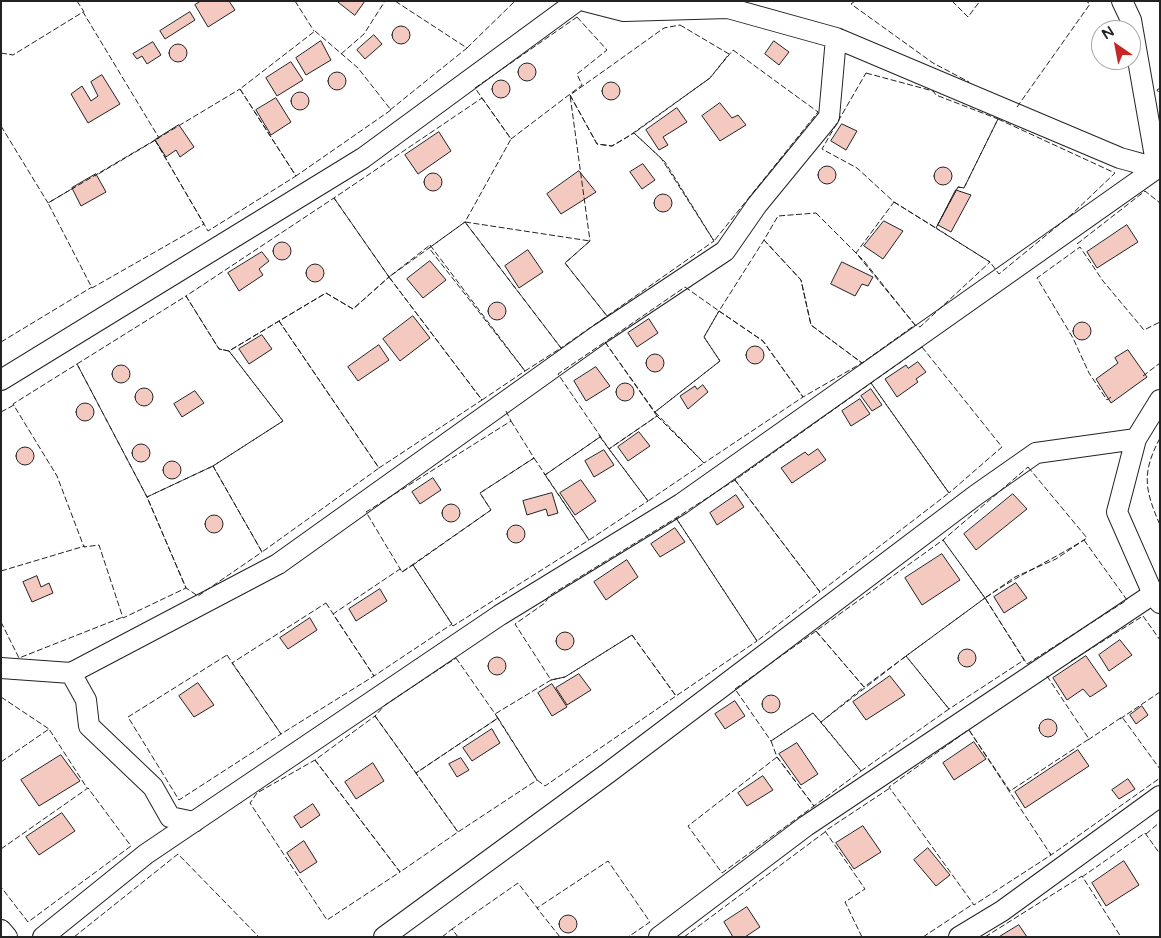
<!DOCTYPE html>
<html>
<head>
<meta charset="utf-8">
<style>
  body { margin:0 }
  #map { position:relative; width:1161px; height:938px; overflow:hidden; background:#fff; font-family:"Varela Round",sans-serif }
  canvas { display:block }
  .frame { position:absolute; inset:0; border:2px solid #222; pointer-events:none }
  .north { position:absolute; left:1091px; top:20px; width:50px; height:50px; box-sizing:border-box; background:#fff; border:1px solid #a7a7a7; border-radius:50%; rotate:327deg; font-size:14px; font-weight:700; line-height:20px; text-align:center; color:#222 }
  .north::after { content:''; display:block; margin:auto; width:18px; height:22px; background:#c62828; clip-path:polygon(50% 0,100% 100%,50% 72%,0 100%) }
</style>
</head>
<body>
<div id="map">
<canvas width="1161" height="938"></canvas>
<div class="frame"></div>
<div class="north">N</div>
</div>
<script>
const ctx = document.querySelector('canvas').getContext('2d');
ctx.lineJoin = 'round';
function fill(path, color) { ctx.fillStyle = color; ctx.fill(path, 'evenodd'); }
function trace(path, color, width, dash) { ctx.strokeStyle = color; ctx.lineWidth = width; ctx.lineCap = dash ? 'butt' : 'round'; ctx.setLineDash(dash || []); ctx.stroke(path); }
const building = new Path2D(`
  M201,1H229L235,10L208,27L195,5Z
  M337,1H365L355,15Z
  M190,12L195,20L165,39L160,31Z
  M392 35a9 9 0 1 1 18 0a9 9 0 1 1-18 0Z
  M374,35L382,44L365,59L357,50Z
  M321,41L331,60L306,75L296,58Z
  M774,41L789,52L779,65L765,54Z
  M153,42L161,55L147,64L142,56L137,59L133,54Z
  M169 53a9 9 0 1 1 18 0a9 9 0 1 1-18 0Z
  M291,62L303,80L277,96L266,78Z
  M518 72a9 9 0 1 1 18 0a9 9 0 1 1-18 0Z
  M328 81a9 9 0 1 1 18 0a9 9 0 1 1-18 0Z
  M102,75L120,104L88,123L71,94L82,86L91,101L98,96L91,82Z
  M492 89a9 9 0 1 1 18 0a9 9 0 1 1-18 0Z
  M602 91a9 9 0 1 1 18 0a9 9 0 1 1-18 0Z
  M291 101a9 9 0 1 1 18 0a9 9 0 1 1-18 0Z
  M276,98L291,122L271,135L256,110Z
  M720,103L732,118L738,115L746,125L720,141L702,116Z
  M677,108L687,122L663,137L668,145L659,150L646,130Z
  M842,124L857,131L846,150L831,141Z
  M179,125L194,147L180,157L176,150L166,157L155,140Z
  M439,132L451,151L418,174L405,155Z
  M643,164L655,180L642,189L630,172Z
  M818 175a9 9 0 1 1 18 0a9 9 0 1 1-18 0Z
  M934 176a9 9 0 1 1 18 0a9 9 0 1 1-18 0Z
  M579,171L596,192L561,214L547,194Z
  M424 182a9 9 0 1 1 18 0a9 9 0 1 1-18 0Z
  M96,174L106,192L81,206L72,188Z
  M956,190L971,195L951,232L938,225Z
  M654 203a9 9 0 1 1 18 0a9 9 0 1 1-18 0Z
  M884,221L903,231L883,259L864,246Z
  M1127,225L1138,242L1097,268L1087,252Z
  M273 251a9 9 0 1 1 18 0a9 9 0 1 1-18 0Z
  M528,250L543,272L519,288L505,266Z
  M262,252L269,261L259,269L263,275L239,291L228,273Z
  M430,261L446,280L423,298L407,279Z
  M842,262L873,277L868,286L862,284L855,296L831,284Z
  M306 273a9 9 0 1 1 18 0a9 9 0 1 1-18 0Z
  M488 311a9 9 0 1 1 18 0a9 9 0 1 1-18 0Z
  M413,316L430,338L400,361L383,339Z
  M649,319L658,333L637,347L628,333Z
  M1073 331a9 9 0 1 1 18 0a9 9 0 1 1-18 0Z
  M262,335L272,349L249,364L239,349Z
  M379,345L389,360L358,381L348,367Z
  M746 355a9 9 0 1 1 18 0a9 9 0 1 1-18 0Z
  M1128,350L1147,377L1111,403L1096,379L1118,363L1115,358Z
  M646 363a9 9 0 1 1 18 0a9 9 0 1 1-18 0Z
  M918,362L926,372L916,379L918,382L897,397L885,379L906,365L908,368Z
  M112 374a9 9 0 1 1 18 0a9 9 0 1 1-18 0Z
  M596,367L610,386L586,401L574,381Z
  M616 392a9 9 0 1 1 18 0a9 9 0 1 1-18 0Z
  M703,385L708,392L688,409L680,396L695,386L697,389Z
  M135 397a9 9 0 1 1 18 0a9 9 0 1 1-18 0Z
  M871,389L882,405L872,411L861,396Z
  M195,391L204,403L182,417L174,404Z
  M860,399L870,414L851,426L842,411Z
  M76 412a9 9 0 1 1 18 0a9 9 0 1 1-18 0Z
  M639,432L650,446L628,461L618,447Z
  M132 453a9 9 0 1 1 18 0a9 9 0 1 1-18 0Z
  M16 456a9 9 0 1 1 18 0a9 9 0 1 1-18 0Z
  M818,449L826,460L792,483L781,468L805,452L808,455Z
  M604,450L614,465L594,477L585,461Z
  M163 470a9 9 0 1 1 18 0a9 9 0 1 1-18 0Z
  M433,478L441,490L420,504L412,492Z
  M581,480L596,501L575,515L560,493Z
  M552,493L558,513L548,516L546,509L527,515L523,501Z
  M1013,494L1027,509L976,550L964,534Z
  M736,495L744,507L717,525L710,513Z
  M442 513a9 9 0 1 1 18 0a9 9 0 1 1-18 0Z
  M205 524a9 9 0 1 1 18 0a9 9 0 1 1-18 0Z
  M507 534a9 9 0 1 1 18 0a9 9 0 1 1-18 0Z
  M675,528L685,542L660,557L651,544Z
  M942,554L960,580L922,605L905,578Z
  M627,560L638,577L606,600L594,582Z
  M37,576L41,587L49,583L53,593L32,602L23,582Z
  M1016,583L1027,598L1004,613L994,597Z
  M380,589L387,601L356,621L349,609Z
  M310,618L317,630L288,649L280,638Z
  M556 641a9 9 0 1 1 18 0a9 9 0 1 1-18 0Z
  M1120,640L1132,655L1109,671L1099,655Z
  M958 658a9 9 0 1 1 18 0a9 9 0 1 1-18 0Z
  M1086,656L1107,686L1090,697L1083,689L1067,700L1053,678Z
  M488 666a9 9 0 1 1 18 0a9 9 0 1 1-18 0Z
  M579,674L591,690L567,705L556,688Z
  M890,676L905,695L866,720L853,702Z
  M198,683L214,705L194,717L179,696Z
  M552,684L567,707L552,716L538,693Z
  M762 704a9 9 0 1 1 18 0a9 9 0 1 1-18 0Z
  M735,701L745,716L725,729L715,714Z
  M1142,706L1148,715L1136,724L1130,715Z
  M1039 728a9 9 0 1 1 18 0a9 9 0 1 1-18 0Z
  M492,729L500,743L472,761L463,748Z
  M974,742L986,759L954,780L943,763Z
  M797,743L818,774L801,785L779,754Z
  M1078,750L1089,766L1025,808L1015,792Z
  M61,755L80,781L39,806L21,780Z
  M461,758L469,770L457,777L449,764Z
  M373,763L384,781L356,799L345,782Z
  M763,776L773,790L747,806L738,793Z
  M1128,779L1135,789L1119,799L1112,790Z
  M313,804L320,815L301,828L294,817Z
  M62,813L75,831L39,855L26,837Z
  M863,826L881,852L854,869L836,843Z
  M304,841L317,862L300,873L287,853Z
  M928,848L950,875L936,886L914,860Z
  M1124,861L1139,885L1106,906L1092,883Z
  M747,907L760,927L745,937H733L724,922Z
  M559 924a9 9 0 1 1 18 0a9 9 0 1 1-18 0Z
  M1019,925L1027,937H999Z`);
const minor = new Path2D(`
  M585,1L624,11L728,8L836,38L1120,158L1160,169
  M1,380L363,158L577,1
  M1160,400L1136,439L1117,512L1153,594L1160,603
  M1,668L71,673L278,564L600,334L725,251L757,205L829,117L836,38
  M71,673L86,700L89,726L153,787L170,817L194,822
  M1,930L7,937
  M43,937L146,854L500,615L681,504L1157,168L1131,20L1122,1
  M384,937L608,773L976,495L1036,453L1136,439
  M659,937L806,826L1153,594
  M959,937L1002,911L1160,796`);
const fence = new Path2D(`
  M77,1L84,12
  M295,1L314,31
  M855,1L851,4L933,63L969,82
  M952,1L968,17L980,1
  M577,17L607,50L577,74L582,85L511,139L475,88Z
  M680,25L729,54L710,78L629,136L612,146L597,144L570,95L664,28Z
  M315,31L358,68L391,110L296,176L240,89Z
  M467,48L515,1
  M733,50L818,112L714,241L661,158L634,133L710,78Z
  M1,53L13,55L83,12L159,138L95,176
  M341,54L364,34L385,1
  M866,73L933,91L936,95L998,119L964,188L958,187L936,228L894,202L857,168L822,149Z
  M1160,88L1157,90L1160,94
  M240,89L296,176L208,231L155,140Z
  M570,95L597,144L612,146L634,133L665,162L714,241L607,316L565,263L590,241Z
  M482,98L511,139L465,222L389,277L334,198Z
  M1017,107L1090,4L1086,1
  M390,110L467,48L395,1
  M998,119L1115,173L1072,214L999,274L990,262L936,228L958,187L964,188Z
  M1,126L48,203L75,187
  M155,140L204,224L92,288L48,203Z
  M334,198L389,277L353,309L326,293L229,351L219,349L186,296Z
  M894,202L990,262L920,327L915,325L856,253Z
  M816,213L864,261L915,325L862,363L811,325L801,280L764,240L778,216Z
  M465,222L590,241L565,263L607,316L561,348Z
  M465,222L561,348L525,371L429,248Z
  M764,240L801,280L811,325L862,363L803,397L763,341L719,311Z
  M1077,244L1145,191L1160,203
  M430,245L525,371L482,400L389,277Z
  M389,277L482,400L379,468L279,321L326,293L353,309Z
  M685,287L719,311L704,337L720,361L655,412L605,342Z
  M186,296L219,349L229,351L283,421L213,466L147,497L77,364Z
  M719,311L763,341L803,397L704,463L655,412L720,361L704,337Z
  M279,321L379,468L262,552L213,466L283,421L229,351Z
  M1,342L92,287
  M605,342L657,416L609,449L558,374Z
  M922,347L1002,447L949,493L871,383Z
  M77,364L147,497L186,588L123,618L99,545L84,547L57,476L13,404Z
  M1143,376L1160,363
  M871,383L949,493L820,592L735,480Z
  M1111,397L1107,400L1089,373L1073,338L1037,278L1080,247L1103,281L1144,330L1160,322
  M506,411L511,421
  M1,412L14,405
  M657,416L704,463L648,501L609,449Z
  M511,421L534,458L480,493L491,510L402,572L366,512Z
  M600,437L648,501L589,540L545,475Z
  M1160,438C1141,474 1145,490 1160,525
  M534,458L589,540L453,626L413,565L491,510L480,493Z
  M213,466L262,552L198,596L186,588L147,497Z
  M1028,467L1087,538C1054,559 1018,575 985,598L943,540Z
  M544,473L545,475L600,437L599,435
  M735,480L820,592L757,641L676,518Z
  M676,518L757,641L676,696L632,635L565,677L551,680L515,624L545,603L549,596Z
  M943,540L985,598L864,687L816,631Z
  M1084,540L1127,600L1027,664L985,598L1015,577L1056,559Z
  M413,565L452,624L374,676L333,614L400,569L402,572Z
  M1,571L85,546
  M985,598L1024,660L949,709L906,656Z
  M326,603L374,676L281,734L232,663Z
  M1,622L19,658L123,617
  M816,631L864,687L821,722L813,713L771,741L735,689Z
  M632,635L676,696L545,786L537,780L495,714L551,680L565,677Z
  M227,655L281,734L179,800L128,717Z
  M906,656L949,709L861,771L821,722Z
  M456,658L498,718L416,773L375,716L385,705Z
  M1071,661L1143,616L1160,640
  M1,697L49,729
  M375,716L458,832L400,872L315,760Z
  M498,718L537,780L458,832L416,773Z
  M1120,719L1160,692
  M969,730L1010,791L1089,739L1047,676L1045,677
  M967,731L889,787L974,905L1051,855L969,730
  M1088,740L1122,717L1160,769
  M777,757L688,826L722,873L814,806L777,757L771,741L813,713L861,771L814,806L777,757
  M315,760L400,872L327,920L250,803L257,793Z
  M1,762L49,729L87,788
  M1146,834L1160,822
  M1,849L88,788L131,846L28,922L1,887
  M1050,853L1051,855L1160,778
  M1082,877L1145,833L1160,854
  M74,937L178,854L259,937
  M442,937L452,929L454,931
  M458,937L452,929L518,883L538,909
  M560,937L537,908L608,861L650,922L628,937
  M684,937L825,832
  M862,937L845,902L865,889L825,831L890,788
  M923,937L973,904
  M985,937L1082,876L1121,937`);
fill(building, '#f3c9c0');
trace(building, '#222', 1);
trace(minor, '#222', 22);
trace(minor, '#fff', 20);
trace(fence, '#222', 1, [6, 2.5]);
</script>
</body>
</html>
